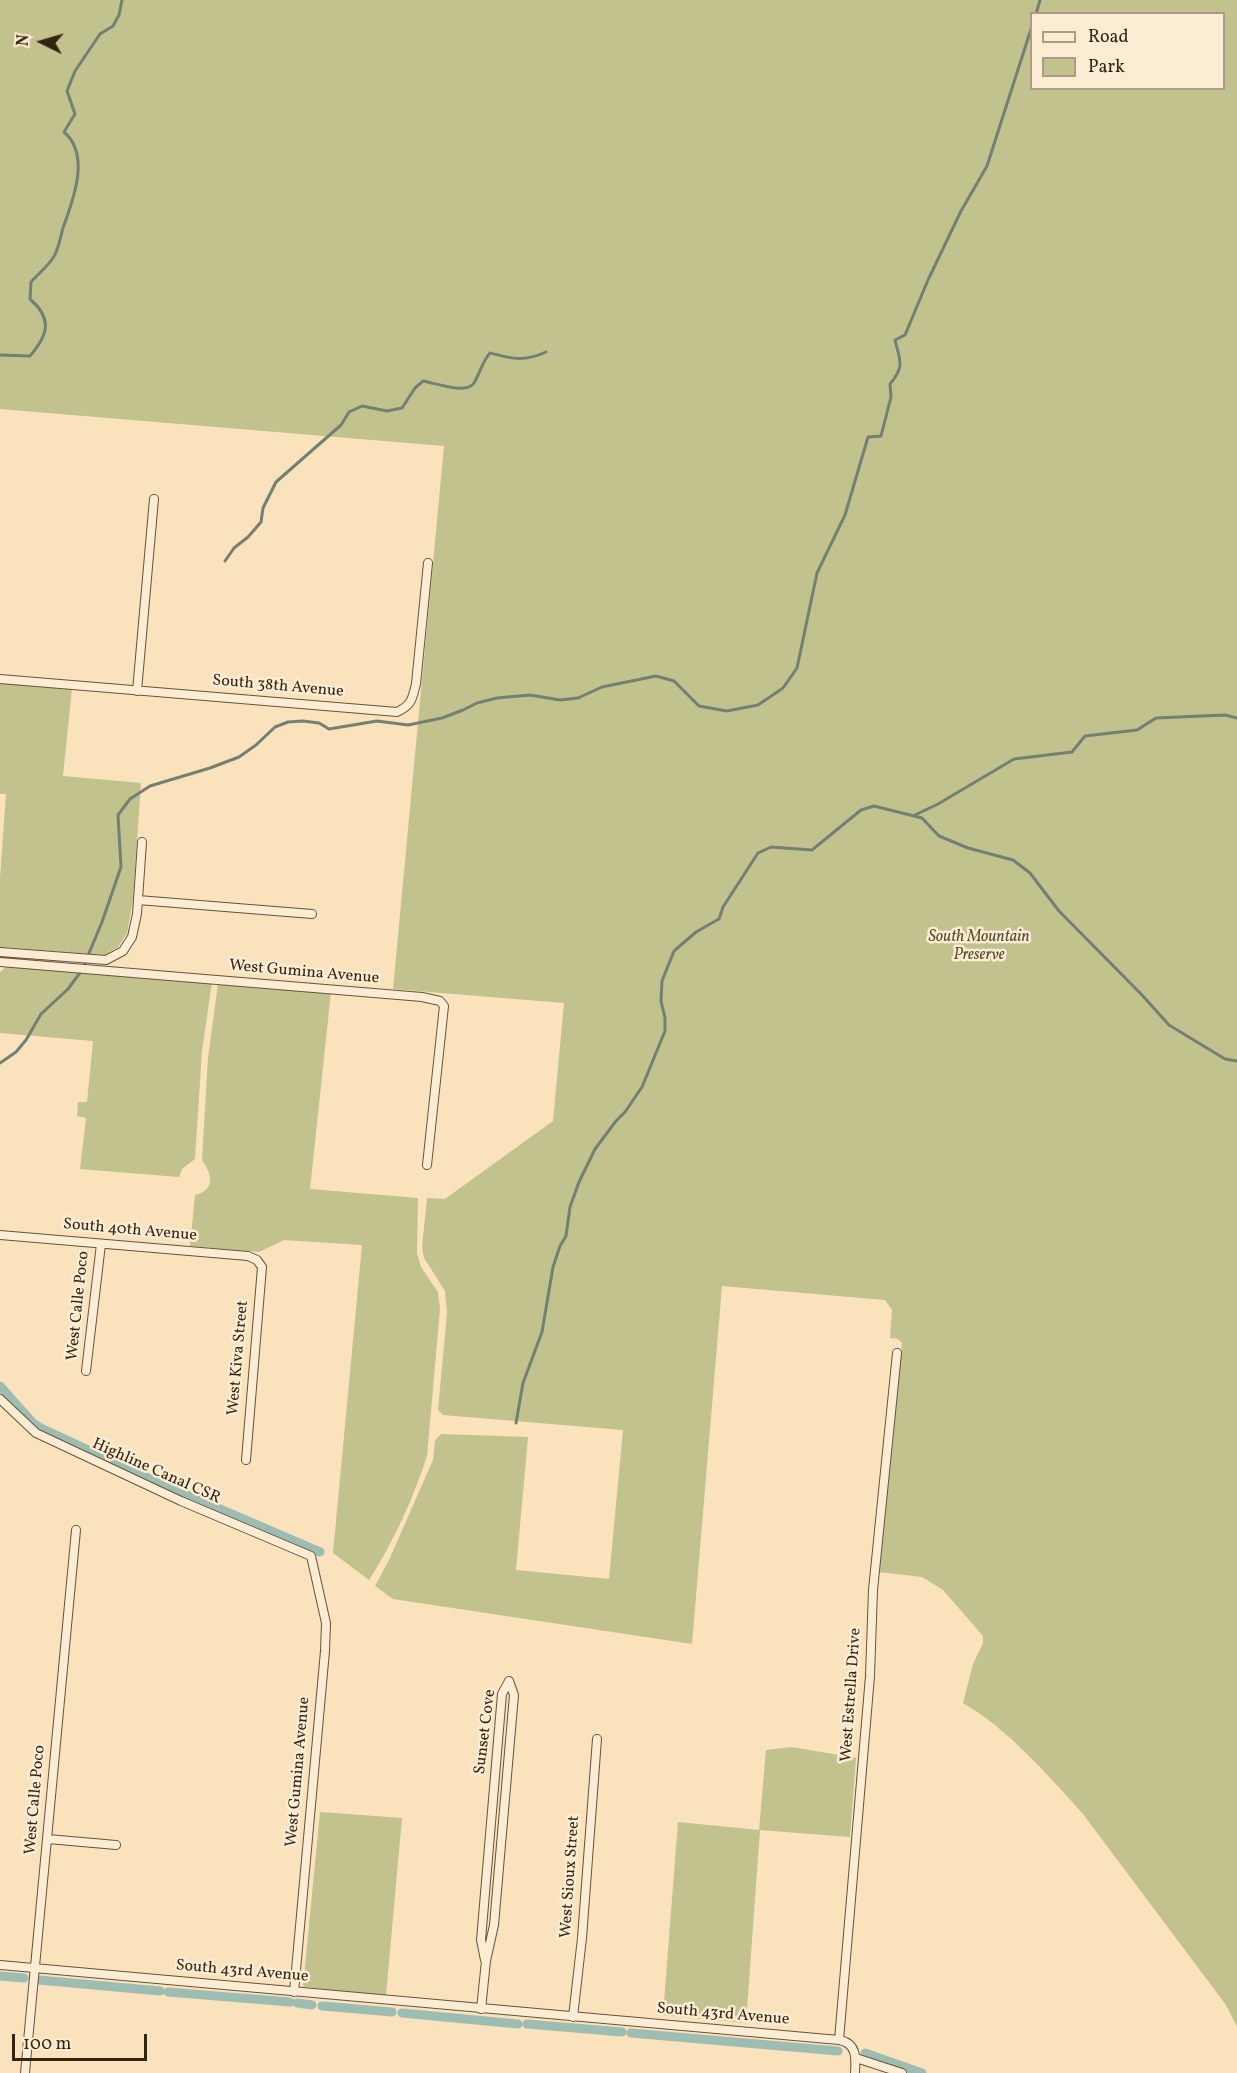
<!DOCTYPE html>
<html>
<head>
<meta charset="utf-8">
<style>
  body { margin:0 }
  #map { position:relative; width:1237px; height:2073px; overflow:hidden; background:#f9e2bc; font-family:Vollkorn,serif }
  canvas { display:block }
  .legend { position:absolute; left:1030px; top:12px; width:195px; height:78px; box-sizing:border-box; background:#fbecd3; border:2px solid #ab9c85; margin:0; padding:8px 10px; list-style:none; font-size:18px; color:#342511 }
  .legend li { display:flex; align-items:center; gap:12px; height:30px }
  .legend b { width:30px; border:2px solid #ab9c85 }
  .north { position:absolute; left:12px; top:12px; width:60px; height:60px; -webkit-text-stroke:4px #fbecd3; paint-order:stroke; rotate:275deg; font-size:16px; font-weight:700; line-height:24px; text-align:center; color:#342511 }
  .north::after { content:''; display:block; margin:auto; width:21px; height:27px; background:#342511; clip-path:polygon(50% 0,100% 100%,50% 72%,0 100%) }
  .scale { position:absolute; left:12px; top:2034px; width:135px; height:27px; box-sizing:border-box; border:3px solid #342511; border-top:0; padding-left:8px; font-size:18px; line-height:21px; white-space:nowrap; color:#342511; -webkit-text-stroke:4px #fbecd3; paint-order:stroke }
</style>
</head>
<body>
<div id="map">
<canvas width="1237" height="2073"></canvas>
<ul class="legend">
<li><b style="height:8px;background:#fbecd3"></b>Road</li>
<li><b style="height:16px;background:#c1c28e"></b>Park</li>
</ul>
<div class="north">N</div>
<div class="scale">100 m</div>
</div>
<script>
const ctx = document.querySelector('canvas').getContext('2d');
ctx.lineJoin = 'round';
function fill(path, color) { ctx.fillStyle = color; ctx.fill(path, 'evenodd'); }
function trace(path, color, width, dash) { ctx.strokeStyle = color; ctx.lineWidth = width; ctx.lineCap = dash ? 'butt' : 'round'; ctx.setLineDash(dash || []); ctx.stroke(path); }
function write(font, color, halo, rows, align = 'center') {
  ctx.font = font + ' Vollkorn,serif'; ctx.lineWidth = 5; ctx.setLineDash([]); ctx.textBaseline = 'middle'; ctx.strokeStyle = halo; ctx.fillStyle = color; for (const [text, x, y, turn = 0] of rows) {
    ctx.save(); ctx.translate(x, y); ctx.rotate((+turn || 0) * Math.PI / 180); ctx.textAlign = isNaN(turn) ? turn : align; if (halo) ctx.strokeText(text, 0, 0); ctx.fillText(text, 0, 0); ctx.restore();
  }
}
const green = new Path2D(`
  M0,0H1237V2027L1226,2005L1083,1814C1049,1776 1007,1728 963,1703L973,1664L983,1643V1636L943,1590L922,1577L879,1572L896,1377L900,1360L902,1343L898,1339L890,1338L892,1310L885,1300L722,1286L692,1644L393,1599L375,1586L389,1560L433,1460L435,1440L441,1434L528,1437L516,1570L609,1579L623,1430L443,1415L438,1410L447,1313L445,1291L424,1258L422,1247L427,1198L445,1199L553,1121L564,1003L393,989L444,446L0,409ZM1032,14H1224V88H1032Z
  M0,683L72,688L63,776L141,783L133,900L127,933L118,947L104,955L0,947V878L6,794H0Z
  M6,967L212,982L202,1051L195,1159L182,1169L179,1177L80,1169L86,1118L77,1116L78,1102H87L93,1041L0,1033V972Z
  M218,984L331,992L310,1189L418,1198L417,1253L421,1267L438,1292L440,1309L427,1456C413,1499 393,1543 369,1580L333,1553L362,1245L284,1240L259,1252L190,1246L195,1195C216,1190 212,1174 202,1160L208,1058Z
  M792,1747L856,1758L850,1837L760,1830L746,2023L663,2015L678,1822L759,1830L766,1750Z
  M320,1812L402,1818L386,1995L303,1987Z`);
const stream = new Path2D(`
  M1036,14L1040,0
  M0,355L30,356C48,335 53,319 30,299L31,282C38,274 47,267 53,258C59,249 60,238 63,228C73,200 91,155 64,132L75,114L67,91L75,71L100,34L113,26L119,15L122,0
  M225,561L234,548L248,537L261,522L263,508L276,482L341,425L349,412L362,406L387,411L402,408L415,388L423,381C436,383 466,395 474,383C480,373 482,362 490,353C513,359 524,362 546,352
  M915,815L938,804L1014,759L1072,752L1085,736L1137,730L1156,718L1225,715L1237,718
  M0,1063L16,1052L26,1040L41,1014L68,989L82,970L102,922L121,867L118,815L130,799L150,786L210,768L239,757L256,745L275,727L288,722L303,721L319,723L329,729L377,721L408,725L442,718L463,710L477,703L497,698L530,695L560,700L578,698L602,687L656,676L674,681L699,706L727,711L758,705L783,688L797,668L817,573L845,515L868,437L881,436L891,397L890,384C905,366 900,361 895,340L905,335L928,280L961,211L987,166L1032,26
  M516,1423L523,1383L542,1332L553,1267L560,1246L566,1236L570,1207L579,1182L595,1149L616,1121L625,1112L642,1087L665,1031V1018L661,1001L662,981L674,951L696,932L719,919L723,907L758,853L771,847L812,850L861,810L874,806L922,818L939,836L968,848L1013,860L1030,873L1059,911L1142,995L1169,1025L1225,1059L1237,1061`);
const canal = new Path2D(`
  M0,1386L33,1423L41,1428L157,1482L320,1552
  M0,1976L24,1978
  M39,1980L160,1991
  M168,1992L290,2002
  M297,2003L312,2005
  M322,2006L392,2012
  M402,2013L518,2024
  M527,2024L622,2032
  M631,2033L838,2051
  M865,2053L922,2073`);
const minor = new Path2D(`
  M0,679L397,712C412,705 412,699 416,684L428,563
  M137,691L154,499
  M138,900L312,914
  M0,952L106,960L123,951L132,937L137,914L142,842
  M0,962L422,997L440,1001L444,1006L427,1165
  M0,1235L248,1256L257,1260L262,1267L246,1460
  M86,1371L101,1244
  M0,1399L36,1433L181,1501L311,1556L326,1623L325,1651L294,1992
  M48,1839L116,1845
  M485,1960L481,1940L502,1694L509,1681
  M0,1965L839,2040C857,2043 856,2058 855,2073
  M481,2009L486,1961L494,1925L514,1695L509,1681
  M573,2017L582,1938L597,1739
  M839,2040L870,1676L873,1590L897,1353
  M856,2058L902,2073
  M25,2073L76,1530`);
const streetNames = [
  ["South 38th Avenue",278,687,5],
  ["West Gumina Avenue",304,973,5],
  ["South 40th Avenue",130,1231,5],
  ["West Calle Poco",79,1306,-84],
  ["West Kiva Street",239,1358,-85],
  ["Highline Canal CSR",156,1472,24],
  ["West Estrella Drive",852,1695,-86],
  ["Sunset Cove",486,1732,-83],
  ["West Gumina Avenue",299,1772,-85],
  ["West Calle Poco",36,1800,-85],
  ["West Sioux Street",571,1877,-86],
  ["South 43rd Avenue",242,1972,5],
  ["South 43rd Avenue",723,2015,5]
];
const parkNames = [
  ["South Mountain",979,938],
  ["Preserve",979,956]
];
fill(green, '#c1c28e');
trace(stream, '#748072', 3);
trace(canal, '#9ebdb2', 9);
trace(minor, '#65543c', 10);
trace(minor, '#fbecd3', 8);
write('16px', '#342511', '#fbecd3', streetNames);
write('italic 16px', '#574c30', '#fbecd3', parkNames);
</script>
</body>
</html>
